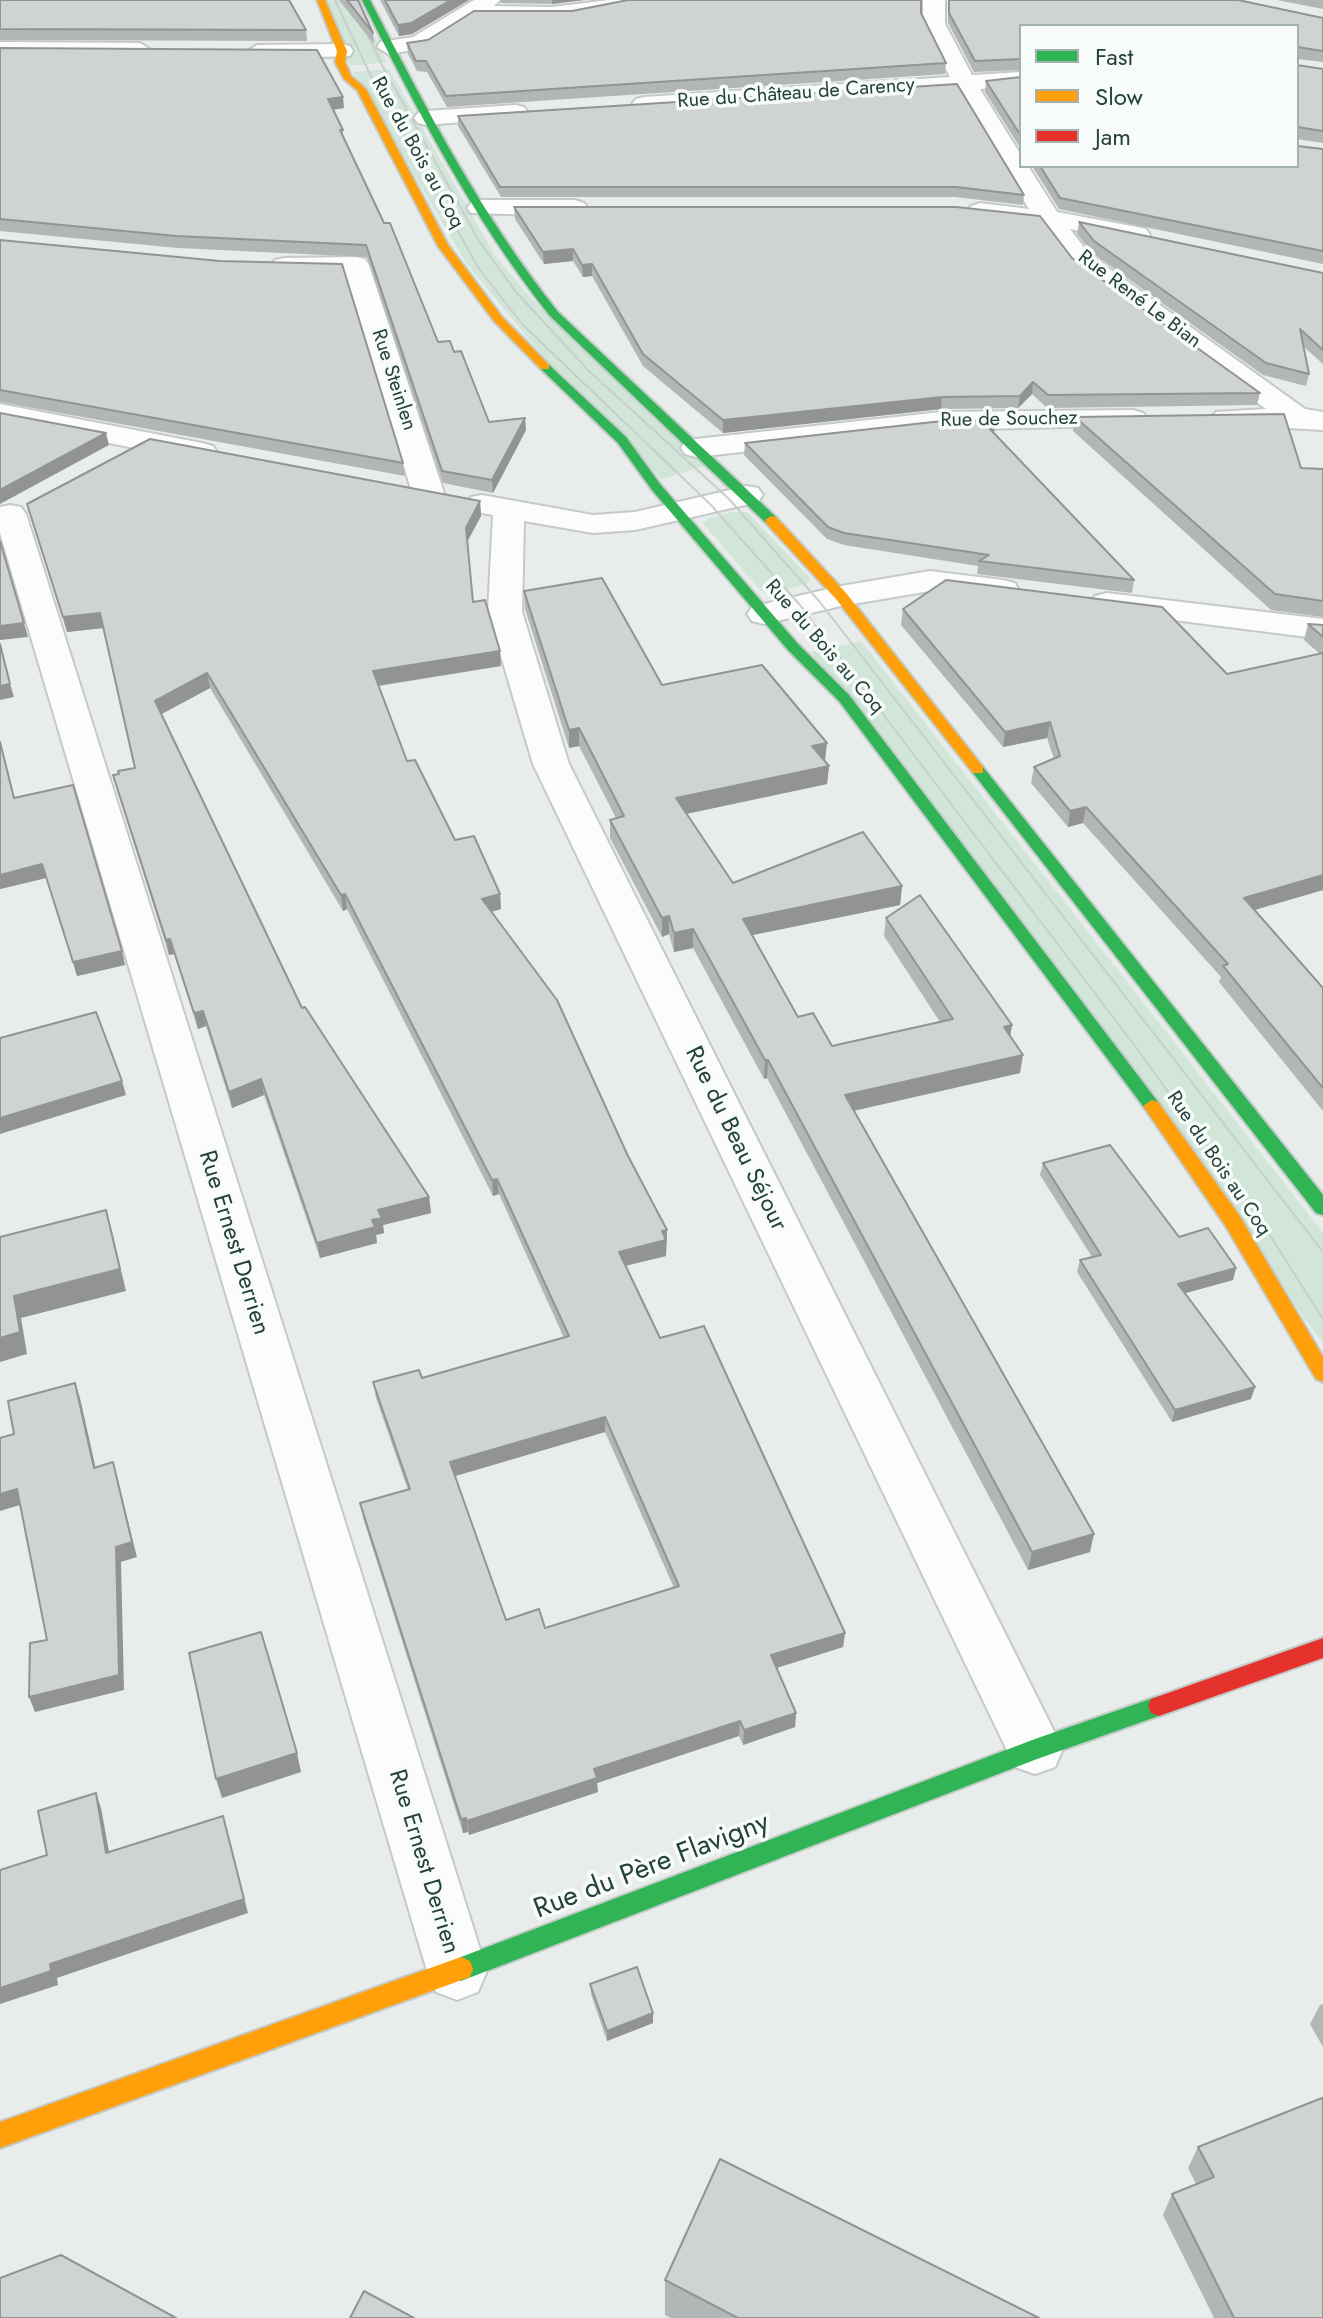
<!DOCTYPE html>
<html>
<head>
<meta charset="utf-8">
<style>
  body { margin:0 }
  #map { position:relative; width:1323px; height:2318px; overflow:hidden; background:#e8edeb; font-family:Jost,sans-serif }
  canvas { display:block }
  .legend { position:absolute; left:1019px; top:24px; width:280px; height:144px; box-sizing:border-box; background:#f7fbf9; border:2px solid #a3b1ad; margin:0; padding:10px 14px; list-style:none; font-size:24px; color:#24423a }
  .legend li { display:flex; align-items:center; gap:16px; height:40px }
  .legend b { width:40px; border:2px solid #a3b1ad }
</style>
</head>
<body>
<div id="map">
<canvas width="1323" height="2318"></canvas>
<ul class="legend">
<li><b style="height:10px;background:#30b455"></b>Fast</li>
<li><b style="height:10px;background:#ff9f0a"></b>Slow</li>
<li><b style="height:10px;background:#e5322d"></b>Jam</li>
</ul>
</div>
<script>
const ctx = document.querySelector('canvas').getContext('2d');
ctx.lineJoin = 'round';
function fill(path, color) { ctx.fillStyle = color; ctx.fill(path, 'evenodd'); }
function trace(path, color, width, dash) { ctx.strokeStyle = color; ctx.lineWidth = width; ctx.lineCap = dash ? 'butt' : 'round'; ctx.setLineDash(dash || []); ctx.stroke(path); }
function write(font, color, halo, rows, align = 'center') {
  ctx.font = font + ' Jost,sans-serif'; ctx.lineWidth = 7; ctx.setLineDash([]); ctx.textBaseline = 'middle'; ctx.strokeStyle = halo; ctx.fillStyle = color; for (const [text, x, y, turn = 0] of rows) {
    ctx.save(); ctx.translate(x, y); ctx.rotate((+turn || 0) * Math.PI / 180); ctx.textAlign = isNaN(turn) ? turn : align; if (halo) ctx.strokeText(text, 0, 0); ctx.fillText(text, 0, 0); ctx.restore();
  }
}
const green = new Path2D(`
  M327,0H356L387,62L350,66Z
  M389,69L494,254L525,292L705,466L662,479L543,356L467,264L353,72Z
  M733,512H747L810,578L808,583L777,593L761,591L703,523L709,518Z
  M861,641L1323,1233V1343L811,652Z`);
const street = new Path2D(`
  M474,0H500L494,6L552,7L609,0H643L640,5L620,10L572,19H474L427,48L388,54L377,47L380,42L413,37Z
  M923,0H945V24L972,75L1021,72V86L980,89L1021,155V166H1028L1057,212L1137,227L1146,229L1150,235L1146,241L1137,243L1070,229L1090,255L1305,409L1323,412V430L1216,424L1211,418L1216,412L1266,409L1072,267L1040,225L971,216L967,211L971,206L980,203L1029,209L958,90L644,111L636,109L632,104L636,99L644,97L950,77L923,24Z
  M0,42L140,43L151,50L140,57L0,56Z
  M342,44L350,46L353,51L350,56L257,59L246,52L257,45Z
  M516,105L524,107L528,112L524,117L426,125L418,123L414,118L418,113L426,111Z
  M480,200H575L584,203L588,208L584,213L575,216L471,213L467,208L471,203Z
  M356,257L365,259L369,265L445,496L440,503L429,505L418,503L413,496L345,273L284,274L275,272L271,266L275,260L284,258Z
  M0,404L202,443L213,446L217,452L213,458L202,461L0,422Z
  M1133,410L1143,413L1148,419L1143,425L941,430L696,457L685,454L681,448L685,442L696,439L941,412Z
  M747,486L758,488L763,495L758,502L635,530L593,533L524,521L522,612L569,764L1063,1749L1055,1767L1035,1774L1015,1767L533,764L488,612L493,515L471,511L466,504L471,497L482,495L593,515L635,512Z
  M10,505L21,507L26,514L487,1971L478,1992L457,2000L436,1992L427,1971L0,533V507Z
  M930,571L1003,580L1015,583L1019,590L1015,597L1003,600L930,591L841,606L764,624L752,621L747,614L752,607L764,604L841,586Z
  M1107,593L1323,619V639L1095,610L1090,603L1095,596Z`);
const fast = new Path2D(`
  M362,0H370C426,109 482,216 558,312L776,517V523H766L550,316C473,219 417,110 362,0Z
  M541,365H549L626,437L660,484L798,644L849,695L1158,1102L1161,1106L1158,1110H1146L839,701L788,650L652,490L618,443L541,369Z
  M978,766L983,767L1323,1195V1215L1316,1213L973,773V767Z
  M1159,1696L1167,1699L1170,1706L1167,1713L1037,1759L461,1981L452,1977L449,1969L452,1961L461,1957L1035,1739Z`);
const slow = new Path2D(`
  M317,0H325L347,51L345,62L351,76L366,89L448,245L502,317L549,365V369H541L494,321L438,246L357,90L344,79L335,62L337,51Z
  M771,516L776,517L846,593L983,767V773H973L836,599L766,523L765,520Z
  M1152,1100L1158,1102L1239,1215L1323,1357V1382L1316,1379L1225,1225L1146,1110L1143,1106Z
  M461,1957L470,1961L473,1969L470,1977L0,2148V2122Z`);
const jam = new Path2D(`
  M1323,1638V1658L1159,1716L1151,1713L1148,1706L1151,1699Z`);
const tram = new Path2D(`
  M335,0L369,72L479,269L523,325L710,504L800,605L1135,1046L1257,1215L1323,1319
  M351,0L382,65L479,241L516,292L589,371L729,499L819,601L1323,1252`);
const wall = new Path2D(`
  M0,0L306,30L307,41L0,40Z
  M339,0H358L373,33L374,44Z
  M380,0H469L412,34L399,36Z
  M501,0H584L552,4L501,3Z
  M948,0H1238L1323,18V62L1021,26V70L974,72L948,23Z
  M1277,0H1323V9Z
  M572,11L921,13L946,63L945,74L447,107L427,72L417,71L408,54L407,43Z
  M0,48L344,108L333,110L343,130V138L438,342L454,352L489,422L526,430L493,493L443,483L367,257L178,248L0,231Z
  M1297,65L1323,69V143L1297,139V146L1323,149V264L1059,209L1032,166H1297Z
  M1021,77V149L985,92L986,81Z
  M458,116L1024,195L1023,205L955,197H501L458,126Z
  M514,207L1072,258L1260,393L1257,405L1047,408L1032,394L1018,408L941,409L723,433L643,366L592,276L583,277L573,261L544,264L515,219Z
  M1079,222L1323,273V364L1304,347L1309,374L1306,386L1263,375L1092,253L1077,234Z
  M0,240L403,463L405,476L0,402Z
  M1075,417L1301,468L1323,469V617L1271,610L1073,431Z
  M996,420L994,433L1134,580L1132,593L977,574L978,566L844,545L827,539L744,455L745,443Z
  M480,501L481,516L467,542L473,602L501,666L379,686L407,761L455,840L500,894L501,909L492,912L628,1156L667,1230L666,1256L626,1266L660,1338L845,1633L843,1647L776,1668L796,1713L795,1727L743,1745L739,1736L597,1783L598,1792L469,1835L468,1832L463,1833L363,1518L360,1503L408,1490L376,1398L373,1382L422,1378L564,1338L499,1194L493,1196L347,909L343,911L210,688L161,714L302,1008L429,1197L431,1213L383,1225L384,1233L376,1235L377,1243L320,1258L264,1095L232,1108L206,1026L198,1029L174,954L169,955L117,790L113,775L135,768L103,628L67,632L31,518L27,504ZM605,1432L674,1588L545,1628L506,1620L455,1476Z
  M524,591L662,685L825,761H824L829,766L827,784L686,814L733,883L902,886L900,905L752,935L798,1017L832,1046L940,1022L884,936L886,918L1012,1025L1010,1036L1020,1073L854,1111L1090,1552L1028,1570L767,1078L764,1079L693,948L674,952L669,934L662,937L610,838V820L616,818L579,746L569,748L525,609Z
  M903,609L1227,674L1320,654L1304,640L1308,624L1323,625V890L1255,910L1323,988V1111L1219,982L1221,977L1083,823L1068,827L1031,783L1034,767L1054,759L1047,738L1003,747L901,625Z
  M0,742L14,798L122,951L125,965L77,976L46,878L0,889Z
  M1043,1163L1236,1268L1233,1280L1185,1293L1251,1399L1172,1422L1077,1272L1080,1260L1092,1257L1040,1175Z
  M590,1984L653,2013V2023L607,2041L591,1994Z
  M1323,2004V2047L1310,2024L1320,2005Z
  M1198,2147L1323,2318H1214L1163,2215L1172,2194L1196,2184L1188,2168Z
  M665,2280L1039,2318H671L665,2315Z`);
const shadedWall = new Path2D(`
  M451,0H469L412,34L399,36L398,25Z
  M552,0H584L552,4Z
  M343,97L344,108L329,110L328,99Z
  M573,249V261L544,264L543,252Z
  M592,264V276L583,277L582,265Z
  M1033,382L1032,394L1018,408L1020,396Z
  M942,397L941,409L723,433V420Z
  M525,418L526,430L493,493L492,480Z
  M996,420L994,432L987,440L989,428Z
  M106,433L109,445L0,504V490Z
  M480,501L481,516L467,542L466,528Z
  M100,613L103,628L67,632L63,617Z
  M24,623L28,637L0,640V626Z
  M500,651L501,666L375,686L373,671Z
  M207,673L210,688L158,716L155,701Z
  M10,684L14,697L0,700V686Z
  M1050,722L1047,738L1003,747L1005,732Z
  M579,728V746L569,748V730Z
  M827,743L825,761L810,764L812,746Z
  M829,766L827,784L676,816V798Z
  M1086,807L1083,823L1068,827L1070,811Z
  M42,864L46,878L0,889V875Z
  M1323,875V890L1240,914L1244,898Z
  M902,886L900,905L743,937V919Z
  M345,894L347,909L343,911L341,895Z
  M500,894L501,909L483,914L482,899Z
  M669,916V934L662,937V918Z
  M693,929V948L674,952V933Z
  M170,939L174,954L169,955L166,940Z
  M122,951L125,965L77,976L73,962Z
  M203,1011L206,1026L198,1029L194,1013Z
  M1012,1025L1009,1043L1004,1027Z
  M1023,1055L1020,1073L843,1113L845,1095Z
  M765,1060H768L767,1078L764,1079Z
  M261,1079L264,1095L232,1108L229,1092Z
  M122,1081L126,1095L0,1134V1118Z
  M497,1179L499,1194L493,1196L492,1180Z
  M429,1197L431,1213L383,1225L384,1233L376,1235L377,1243L320,1258L317,1243L372,1220L378,1210Z
  M667,1230L666,1256L619,1267V1252L662,1231Z
  M112,1232L126,1291L21,1318L27,1354L0,1362V1338L14,1296Z
  M1236,1268L1233,1280L1175,1296L1178,1284Z
  M75,1383L80,1398L99,1483L94,1468Z
  M1255,1387L1251,1399L1172,1422L1175,1410Z
  M605,1417V1432L452,1477L450,1462Z
  M113,1462L137,1557L121,1562L124,1690L35,1712L29,1697Z
  M17,1489L23,1504L0,1511V1494Z
  M1094,1534L1090,1552L1028,1570L1032,1552Z
  M845,1633L843,1647L770,1670L771,1655Z
  M796,1713L795,1727L743,1745L744,1730Z
  M740,1721L739,1736L597,1783L598,1792L469,1835L467,1821L594,1769Z
  M297,1753L301,1772L222,1798L216,1779Z
  M96,1793L101,1808L112,1868L106,1853Z
  M223,1816L248,1913L57,1978L58,1985L0,2004V1988L50,1964Z
  M466,1818L468,1832L463,1833L461,1819Z
  M653,2013V2023L607,2041V2031Z`);
const building = new Path2D(`
  M0,0H289L306,30L0,29Z
  M347,0H358L373,33Z
  M385,0H451L411,23L398,25Z
  M628,0H921V13L946,63L446,96L426,61H416L407,43L428,40L474,11H572Z
  M949,0H1238L1323,18V51L1297,47V58V26H1021V59L975,61L949,13Z
  M0,48L317,50L343,97L328,99L343,130H340L384,223H390L438,342L450,341L454,352L461,351L489,422L525,418L492,480L442,471L366,245L176,236L0,219Z
  M1297,65L1323,69V131L1297,127V146L1323,149V251L1060,198L1040,166H1297Z
  M1021,77V136L986,81Z
  M957,84L1024,195L956,187H500L458,116Z
  M514,207H956L1040,216L1072,258L1260,393L1048,395L1033,382L1020,396L942,397L723,420L643,354L592,264L582,265L573,249L543,252Z
  M1079,222L1323,273V350L1300,329L1309,374L1266,363L1094,241Z
  M0,240L220,261L342,264L403,463L0,390Z
  M0,413L106,433L0,490Z
  M1284,414L1301,468L1323,469V601L1275,594L1075,417Z
  M996,420L989,428L1134,580L979,561L989,555L844,533L828,527L745,443L942,421Z
  M150,439L480,501L466,528L473,602L485,600L500,651L373,671L407,761L415,760L455,840L474,836L500,894L482,899L557,1000L628,1156L667,1230L662,1231L666,1240L619,1252L660,1338L704,1326L845,1633L771,1655L796,1713L744,1730L740,1721L594,1769L597,1778L467,1821L466,1818L461,1819L360,1503L410,1489L373,1382L419,1370L422,1378L569,1336L497,1179L492,1180L345,894L341,895L207,673L155,701L302,1008L305,1007L429,1197L378,1210L382,1218L372,1220L375,1227L317,1243L261,1079L229,1092L203,1011L194,1013L170,939L166,940L113,775L119,774L118,771L135,768L100,613L63,617L27,504ZM605,1417L679,1586L545,1628L539,1609L506,1620L450,1462Z
  M0,541L24,623L0,626Z
  M602,578L662,685L762,665L827,743L812,746L829,766L676,798L733,883L863,832L902,886L743,919L798,1017L813,1013L832,1046L953,1019L886,918L920,895L1012,1025L1004,1027L1023,1055L845,1095L1094,1534L1032,1552L768,1060H765L693,929L674,933L669,916L662,918L610,820L624,816L579,728L569,730L524,591Z
  M946,580L1162,607L1227,674L1323,653V875L1244,898L1323,988V1088L1223,966L1228,964L1086,807L1070,811L1034,767L1060,756L1050,722L1005,732L903,609Z
  M1308,624L1323,625V637Z
  M0,644L10,684L0,686Z
  M0,742L14,798L73,785L122,951L73,962L42,864L0,875Z
  M96,1012L122,1081L0,1118V1038Z
  M1110,1145L1179,1237L1208,1228L1236,1268L1178,1284L1255,1387L1175,1410L1080,1260L1101,1255L1043,1163Z
  M106,1210L120,1269L14,1296L20,1332L0,1338V1237Z
  M75,1383L94,1468L113,1462L132,1542L116,1547L119,1675L29,1697L30,1643L47,1640L17,1489L0,1494V1438L14,1434L8,1401Z
  M261,1632L297,1753L216,1779L189,1653Z
  M96,1793L106,1853L223,1816L244,1899L50,1964L51,1971L0,1988V1870L47,1855L38,1811Z
  M637,1967L653,2013L607,2031L590,1984Z
  M1322,2098L1323,2100V2318H1234L1172,2194L1214,2177L1198,2147Z
  M720,2159L1039,2318H738L665,2280Z
  M61,2255L176,2318H0V2278Z
  M364,2291L414,2318H350Z`);
const farStreetnames = [
  ["Rue du Château de Carency",796,94,-4],
  ["Rue du Bois au Coq",417,153,61],
  ["Rue René Le Bian",1139,300,37],
  ["Rue Steinlen",393,380,72],
  ["Rue de Souchez",1009,420,-1],
  ["Rue du Bois au Coq",824,647,49],
  ["Rue du Bois au Coq",1218,1164,56]
];
const streetNames = [
  ["Rue du Beau Séjour",735,1139,64],
  ["Rue Ernest Derrien",233,1243,73],
  ["Rue Ernest Derrien",423,1862,73]
];
const nearStreetnames = [
  ["Rue du Père Flavigny",652,1867,-21]
];
fill(green, '#d1e6d8');
trace(street, '#c5cac8', 4);
trace(fast, '#c3cbc8', 4);
trace(slow, '#c3cbc8', 4);
trace(jam, '#c3cbc8', 4);
fill(street, '#fcfcfc');
fill(fast, '#30b455');
fill(slow, '#ff9f0a');
fill(jam, '#e5322d');
trace(tram, '#c9cdcc', 2);
fill(wall, '#b2b6b5');
fill(shadedWall, '#919493');
fill(building, '#cfd4d2');
trace(building, '#919493', 2);
write('20px', '#24423a', '#f7fbf9', farStreetnames);
write('24px', '#24423a', '#f7fbf9', streetNames);
write('28px', '#24423a', '#f7fbf9', nearStreetnames);
</script>
</body>
</html>
